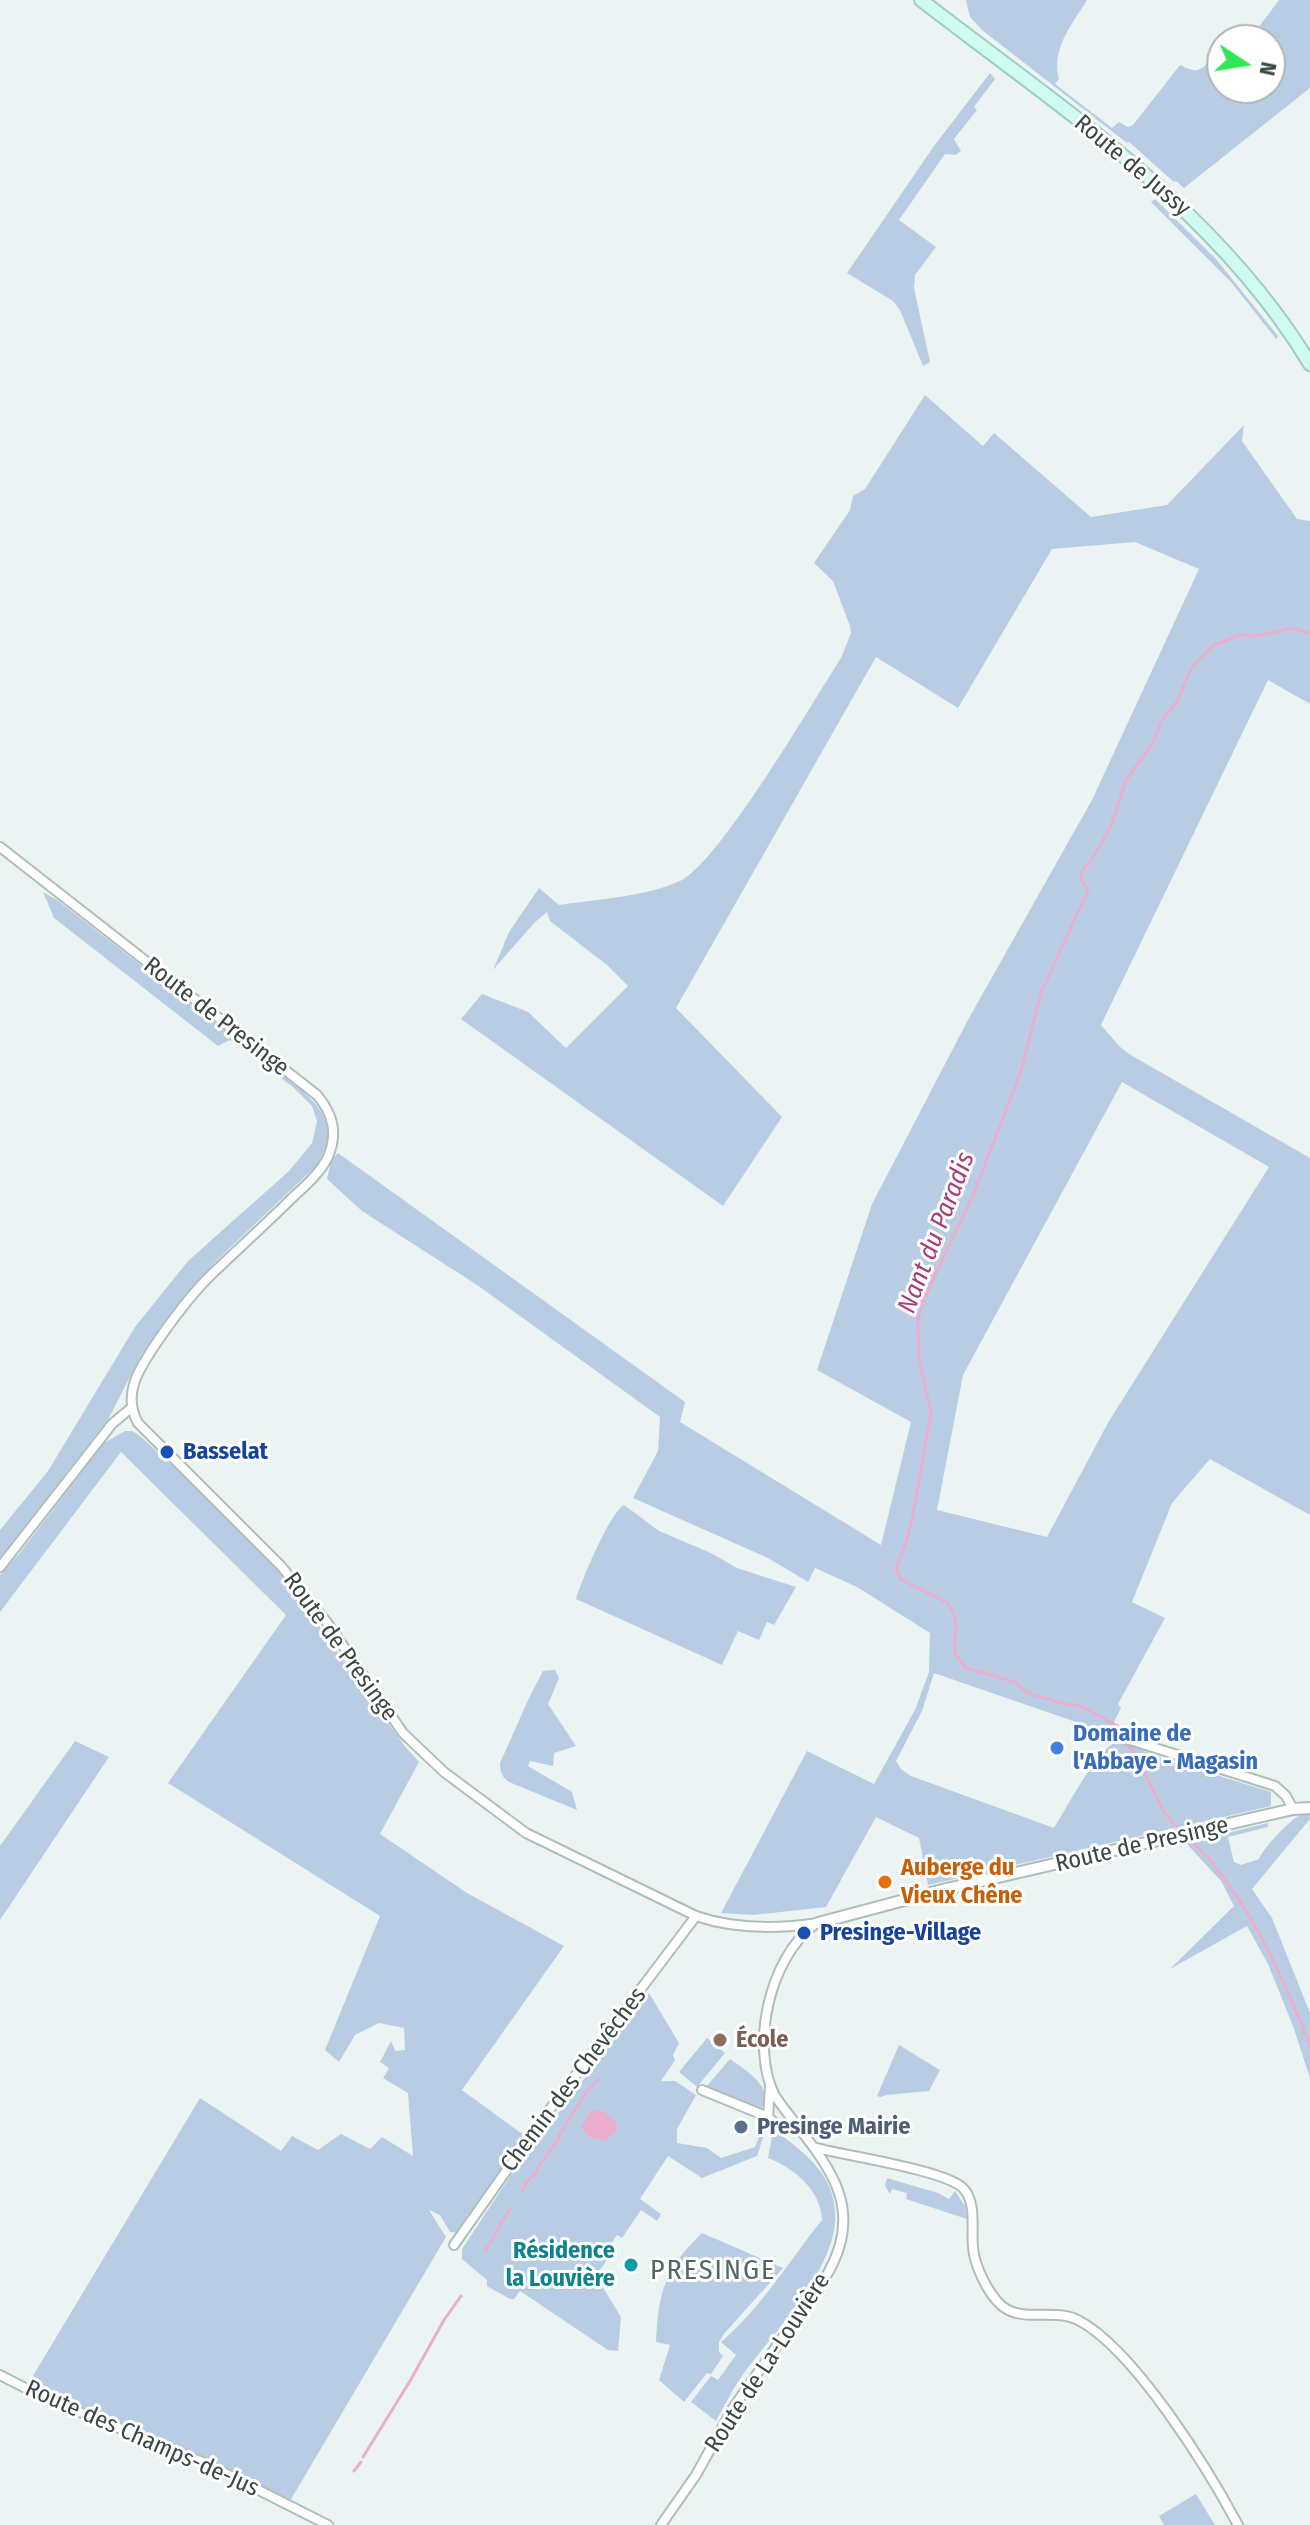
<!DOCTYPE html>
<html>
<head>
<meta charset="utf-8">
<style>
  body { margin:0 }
  #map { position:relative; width:1310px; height:2525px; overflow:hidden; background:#ebf4f2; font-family:"Fira Sans Condensed",sans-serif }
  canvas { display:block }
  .north { position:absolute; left:1206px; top:24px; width:80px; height:80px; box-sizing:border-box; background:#fff; border:2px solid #b0b5b4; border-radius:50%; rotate:102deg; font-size:22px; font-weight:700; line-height:32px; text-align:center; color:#394743 }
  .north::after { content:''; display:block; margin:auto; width:28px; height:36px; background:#30e558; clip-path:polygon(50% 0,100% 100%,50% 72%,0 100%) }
</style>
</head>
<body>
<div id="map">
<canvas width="1310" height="2525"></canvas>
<div class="north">N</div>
</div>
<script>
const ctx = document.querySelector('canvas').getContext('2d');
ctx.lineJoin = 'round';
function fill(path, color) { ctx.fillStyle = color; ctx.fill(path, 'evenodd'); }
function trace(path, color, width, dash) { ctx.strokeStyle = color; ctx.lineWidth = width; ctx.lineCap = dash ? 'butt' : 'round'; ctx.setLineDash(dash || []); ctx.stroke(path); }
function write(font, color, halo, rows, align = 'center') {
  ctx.font = font + ' "Fira Sans Condensed",sans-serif'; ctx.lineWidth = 6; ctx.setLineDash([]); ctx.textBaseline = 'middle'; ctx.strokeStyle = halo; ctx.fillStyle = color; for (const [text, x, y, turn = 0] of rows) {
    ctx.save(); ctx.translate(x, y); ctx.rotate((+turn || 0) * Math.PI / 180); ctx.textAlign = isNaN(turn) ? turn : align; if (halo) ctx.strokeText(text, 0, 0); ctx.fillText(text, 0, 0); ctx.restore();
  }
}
const green = new Path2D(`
  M966,0H1087C1072,25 1051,48 1059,79L1055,84L1112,128L1119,122L1128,127L1133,125L1180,65C1195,73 1200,72 1211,60L1222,68V88H1270V40H1249L1279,0H1310V88L1184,188L1176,181L1174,182L1129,142L1127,143L982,30L970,17Z
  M990,73L995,79L974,107L977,110L954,139L961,151L956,155L945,154L899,220L936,247L915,275L914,288L930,362L923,366L900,310L893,301L847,273L934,146Z
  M1155,199L1216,259L1278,336L1276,339L1231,282L1151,202Z
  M925,395L983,446L994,433L1091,517L1167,505L1244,425L1242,441L1297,519L1310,521V704L1268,680L1101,1025L1119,1046L1129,1054L1310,1158V1515L1210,1459L1172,1503L1132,1602L1165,1618L1118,1704L1121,1708L1108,1733L934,1673L922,1711L896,1761L901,1769L911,1776L1054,1828C1067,1808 1098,1746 1119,1741L1162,1758L1271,1792V1806L928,1885L919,1838L876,1817L826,1907L753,1915L721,1913L807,1751L874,1784L915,1710L929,1672L930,1633L857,1587L815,1568L808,1582L768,1558L633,1498L658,1451L660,1417L477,1285L362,1211L327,1179L331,1161L338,1153L685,1402L680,1422L881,1545L911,1422L817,1370L872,1204L969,1018L1092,800L1199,569L1135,542L1052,549L958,708L876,657L676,1008L782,1117L723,1206L461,1019L482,994L528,1012L566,1048L628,986L607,965L550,921L547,912L534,923L493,970L509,932L539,888L559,905C598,899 644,897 680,881C719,863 813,701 841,658L851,633L850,626L833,581L814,563L850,510L853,496L865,489ZM1122,1082L1269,1167L1109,1421L1047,1537L937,1510L963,1375Z
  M43,892L57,900L304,1092C329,1116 336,1135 316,1166L214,1263L183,1299L141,1355L109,1418L0,1558V1530L48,1471L135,1327L188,1261L289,1171L312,1143L317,1121L312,1106L293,1087L230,1040L218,1046L54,918Z
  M125,1431H132L140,1436C204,1493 265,1553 320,1620L317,1623L404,1745L419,1762L380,1834L467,1893L564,1946L462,2090L525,2136L460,2233L450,2232L440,2215L429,2210L446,2237L290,2501L207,2459L28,2384L200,2098L281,2151L292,2136L318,2150L341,2134L370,2149L382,2137L413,2156L408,2093L383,2078L389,2068L380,2062L391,2041L395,2051L405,2050L404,2028L379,2023L355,2035L339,2062L325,2050L380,1916L168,1783L286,1615L121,1452L0,1612V1575L19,1554L104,1443Z
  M624,1505L659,1531L711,1553L737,1568L796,1587L774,1625L767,1622L759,1640L738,1631L722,1665L576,1599C581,1582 610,1512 624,1505Z
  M555,1670L559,1678L548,1704L576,1746L554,1753L553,1766L530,1761L528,1766L572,1792L577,1810L509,1782C502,1777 500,1772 500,1763L529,1698L543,1671Z
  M75,1741L109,1757L0,1920V1846Z
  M1310,1814V1819L1252,1889L1272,1918L1310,2013V2078L1293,2026L1268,1964L1247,1926L1170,1969L1234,1906L1221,1881L1186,1843L1268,1823V1827L1228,1837L1234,1862L1241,1865L1259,1859C1261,1851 1287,1823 1297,1817C1301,1814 1306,1814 1310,1814Z
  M649,1993L679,2043L673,2055L675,2060L661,2081H675L696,2095L677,2129V2143L707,2148L721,2158L755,2147L764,2124L766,2128L757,2156L702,2178L668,2156L640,2199L661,2214L657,2221L641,2210L622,2238L617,2235L607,2250L611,2254L593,2280L602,2286L621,2317L618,2351L608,2350L520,2291L514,2299H510L487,2286V2280L462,2259V2249L511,2175Z
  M707,2038L725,2053L697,2087L679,2072Z
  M899,2045L940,2070L929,2091L886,2095L881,2097L877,2096Z
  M730,2059C746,2071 775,2086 761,2109L706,2087Z
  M773,2131L779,2133C801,2151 826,2168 833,2198C849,2257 777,2328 744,2373C733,2388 725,2405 716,2421L691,2402L711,2376L718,2380L736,2355L721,2342C762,2307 789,2261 822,2220C821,2190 794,2168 768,2158Z
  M887,2178L938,2193L949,2199L955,2191L965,2206L967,2219L906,2199L907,2193L892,2189L890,2194L885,2186Z
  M702,2233L783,2268L723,2335L719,2342V2352L723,2356L711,2374L707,2373L684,2402L659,2380L670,2345L656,2342C659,2290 664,2270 702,2233Z
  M1196,2494L1215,2525H1164L1159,2516Z`);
const water = new Path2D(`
  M598,2110L606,2113L617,2124L616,2131L604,2141L591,2138L581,2127L591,2111Z`);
const stream = new Path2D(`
  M1177,1827L1164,1812L1133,1750L1124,1744L1121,1728L1081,1706L1064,1704L1028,1693L1015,1682L966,1668L955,1653C953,1633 962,1619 946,1602L900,1579L896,1568L906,1542L912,1520L931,1413L919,1360L918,1320L923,1301L974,1193L1021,1071L1041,993L1088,890L1081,879L1082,871L1091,861L1111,826L1126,780L1153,743L1162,720L1176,703L1192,667L1214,645L1240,635L1257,636L1291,628L1310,633
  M1193,1843C1206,1853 1215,1866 1225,1880C1263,1930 1286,1987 1310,2045
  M522,2191L527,2181L537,2172V2168C546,2159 550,2147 559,2140V2135L586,2093L599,2079
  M485,2250C496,2237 500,2222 510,2209
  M363,2457L410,2381L444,2320L461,2296
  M354,2471L361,2462`);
const minor = new Path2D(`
  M0,847L317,1095C333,1114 338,1133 328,1157C320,1173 305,1186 292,1198C266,1224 239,1248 212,1274C190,1295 172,1320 155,1345C139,1369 122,1394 138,1423L281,1566L326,1621L403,1733L444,1772L526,1833L696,1916C734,1929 778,1929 818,1923
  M0,1567L112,1424L131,1408
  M1108,1733L1275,1786L1286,1796L1293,1809
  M770,2086L768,2117L776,2124L798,2127
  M702,2090L768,2117
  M817,2148C846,2156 945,2170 963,2188C977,2203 971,2228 973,2247C974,2265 988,2294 1002,2306C1023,2323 1054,2308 1078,2320C1134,2349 1208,2469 1238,2525
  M454,2245L547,2113L696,1916
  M0,2375L45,2398L205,2463L328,2525
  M661,2525L696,2475L733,2408L828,2273C871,2197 815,2154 775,2096C750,2047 769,1959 814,1925`);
const tertiary = new Path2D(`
  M818,1923L946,1889L1293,1809L1310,1808`);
const secondary = new Path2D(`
  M921,0C1062,109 1216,208 1310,364`);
const markers = [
  [167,1452,8,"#1a4fb4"],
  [1057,1748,8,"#3f7fe0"],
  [885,1882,8,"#e8710a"],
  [804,1933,8,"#1a4fb4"],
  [720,2040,8,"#8d6e63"],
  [741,2127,8,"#5c6f8a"],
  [631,2265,8,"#0f9aa8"]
];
const streetNames = [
  ["Route de Jussy",1132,166,40],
  ["Route de Presinge",216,1017,38],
  ["Route de Presinge",340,1647,54],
  ["Route de Presinge",1142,1845,-13],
  ["Chemin des Chevêches",574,2080,-53],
  ["Route de La-Louvière",768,2363,-57],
  ["Route des Champs-de-Jus",142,2439,24]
];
const transitNames = [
  ["Basselat",183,1452],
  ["Presinge-Village",820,1933]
];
const shopNames = [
  ["Domaine de",1073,1734],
  ["l'Abbaye - Magasin",1073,1762]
];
const foodNames = [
  ["Auberge du",901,1868],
  ["Vieux Chêne",901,1896]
];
const educationNames = [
  ["École",736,2040]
];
const serviceNames = [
  ["Presinge Mairie",757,2127]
];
const cultureNames = [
  ["Résidence",615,2251],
  ["la Louvière",615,2279]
];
const waterNames = [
  ["Nant du Paradis",937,1233,-69]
];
const quarterNames = [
  ["PRESINGE",713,2271]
];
fill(green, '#b8cde4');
fill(water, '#eaaecd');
trace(stream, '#eaaecd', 3);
trace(minor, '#aebfba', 12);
trace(tertiary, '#aebfba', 14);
trace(secondary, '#9dccc3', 16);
trace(minor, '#fff', 8);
trace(tertiary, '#fff', 10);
trace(secondary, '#cffaf2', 12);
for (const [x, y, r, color] of markers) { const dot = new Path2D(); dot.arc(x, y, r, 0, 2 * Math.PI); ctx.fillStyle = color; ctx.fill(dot); trace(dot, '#fff', 3); }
write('24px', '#394743', '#fff', streetNames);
write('bold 24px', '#164399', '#fff', transitNames, 'left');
write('bold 24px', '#366cbe', '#fff', shopNames, 'left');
write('bold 24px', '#c56008', '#fff', foodNames, 'left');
write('bold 24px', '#785e54', '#fff', educationNames, 'left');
write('bold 24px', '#4e5e75', '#fff', serviceNames, 'left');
write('bold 24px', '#0d838f', '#fff', cultureNames, 'right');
write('italic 26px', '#aa3c74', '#fff', waterNames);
ctx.letterSpacing = '2px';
write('28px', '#526961', '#fff', quarterNames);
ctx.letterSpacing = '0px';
</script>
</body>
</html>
